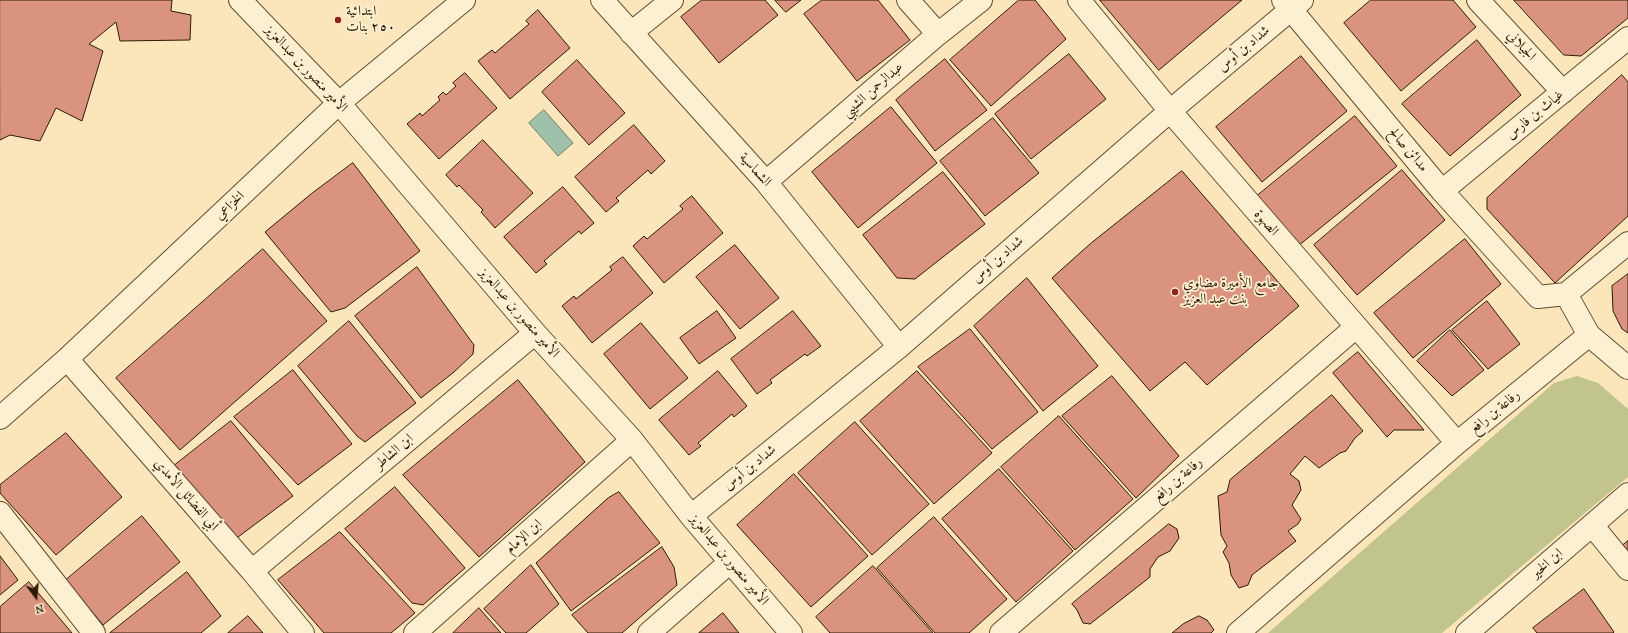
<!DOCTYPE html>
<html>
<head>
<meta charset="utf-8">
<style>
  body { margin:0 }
  #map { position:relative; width:1628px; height:633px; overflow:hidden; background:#fae6ba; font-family:"IM FELL French Canon",serif }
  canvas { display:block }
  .north { position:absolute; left:16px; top:577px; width:40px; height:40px; -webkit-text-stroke:3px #fcefd2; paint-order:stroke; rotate:164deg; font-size:11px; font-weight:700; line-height:16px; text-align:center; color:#2e1a04 }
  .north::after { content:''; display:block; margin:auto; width:14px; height:18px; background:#2e1a04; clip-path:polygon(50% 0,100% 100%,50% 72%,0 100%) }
</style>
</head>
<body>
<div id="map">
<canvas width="1628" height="633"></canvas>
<div class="north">N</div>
</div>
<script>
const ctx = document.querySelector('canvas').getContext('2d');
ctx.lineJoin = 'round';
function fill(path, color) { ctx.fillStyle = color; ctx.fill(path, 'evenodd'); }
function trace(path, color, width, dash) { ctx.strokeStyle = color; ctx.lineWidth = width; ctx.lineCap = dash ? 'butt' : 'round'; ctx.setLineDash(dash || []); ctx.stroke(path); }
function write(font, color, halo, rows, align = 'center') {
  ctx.font = font + ' "IM FELL French Canon",Amiri,serif'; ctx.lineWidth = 3.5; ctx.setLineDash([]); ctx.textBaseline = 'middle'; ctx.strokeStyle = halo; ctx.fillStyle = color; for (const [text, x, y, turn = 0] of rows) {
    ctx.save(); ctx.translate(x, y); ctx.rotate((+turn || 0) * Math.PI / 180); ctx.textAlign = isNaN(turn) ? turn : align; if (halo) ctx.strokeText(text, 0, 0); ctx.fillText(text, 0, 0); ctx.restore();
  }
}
const green = new Path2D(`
  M1577,376L1598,383L1628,409V477L1442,633H1268L1554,383Z`);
const water = new Path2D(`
  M544,110L573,143L558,156L529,123Z`);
const building = new Path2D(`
  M0,0H172L171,11L191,15L190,40L120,41L116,22L89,44L103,51L82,121L56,108L40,141L10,135L0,140Z
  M702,0H765L778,15L719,63L681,17Z
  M775,0H801L786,12Z
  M822,0H878L910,40L857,81L804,14Z
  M1019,0H1035L1066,39L991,106L950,60Z
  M1100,0H1242L1159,70Z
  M1371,0H1453L1476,27L1401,91L1344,23Z
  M1514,0H1628V18L1581,56L1564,55Z
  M538,10L570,48L510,99L478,61L492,50L495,53L529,24L526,21Z
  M1477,40L1521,95L1450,156L1402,104Z
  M1069,54L1106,99L1031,159L995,114Z
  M1301,56L1347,111L1262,182L1216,127Z
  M945,59L987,110L935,151L896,100Z
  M577,60L625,113L589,145L542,92Z
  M465,73L497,108L439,159L407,124L420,113L422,116L440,100L438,97L443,92L446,95L456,86L453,83Z
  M1622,75L1628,82V216L1555,283L1487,209V198Z
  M891,107L937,163L858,228L812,172Z
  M1355,116L1397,166L1298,246L1257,196Z
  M993,118L1039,173L985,216L940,161Z
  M634,125L665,161L651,174L648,170L616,198L619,201L606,212L575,177Z
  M483,140L533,193L495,228L481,212L483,210L459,185L457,187L446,175Z
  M353,163L420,251L345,308L331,312L265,232L311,194Z
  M1402,170L1445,220L1357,295L1314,245Z
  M1182,171L1299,306L1207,385L1185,362L1150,391L1052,278L1090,244Z
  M943,172L985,224L915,279L897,278L863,235Z
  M563,187L594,223L581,234L579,231L544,261L547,264L536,273L504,237Z
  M692,196L723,233L664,283L633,246L644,236L647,239L683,209L680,206Z
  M1465,239L1501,284L1413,358L1374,313Z
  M735,245L779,298L740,329L696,277Z
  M263,249L327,321L180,450L116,378Z
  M623,257L653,293L592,343L562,306L574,296L576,299L612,270L610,267Z
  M417,267L474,345L473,354L454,372L421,398L355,316Z
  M1628,274V333L1622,329L1613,311L1612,286Z
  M1027,278L1098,366L1043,411L974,326Z
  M1487,301L1520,344L1488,369L1452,330Z
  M717,311L736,338L699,364L680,338Z
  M793,311L821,346L807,356L805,354L770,380L772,383L757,394L731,359Z
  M349,321L416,403L365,442L357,436L298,366Z
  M641,323L688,378L650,409L604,354Z
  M970,329L1038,412L992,449L918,367Z
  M1450,330L1484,370L1452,396L1417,361Z
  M1358,352L1424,430H1394L1387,437L1333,373Z
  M293,370L352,444L298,485L234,417Z
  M718,371L747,406L734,417L732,414L698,443L701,446L689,455L659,420Z
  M917,371L992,453L934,504L860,421Z
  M1112,376L1179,456L1136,498L1062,416Z
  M518,380L585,462L479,557L403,475Z
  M1332,395L1363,431L1355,438L1346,451L1340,453L1319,468L1305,456L1290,474L1299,481L1301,490L1292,505L1301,519L1298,524L1288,531L1296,541L1252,575L1248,585L1239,588L1231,575L1229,563L1223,552L1227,546L1221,535L1218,496L1227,492L1230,480Z
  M1059,416L1133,499L1075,550L1001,467Z
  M231,421L293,496L234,540L175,465Z
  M855,422L929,504L872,555L798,473Z
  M66,433L122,497L56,555L0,493V485Z
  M999,469L1073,551L1016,602L942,519Z
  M794,474L868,556L811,607L737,525Z
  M395,487L465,568L423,605L412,603L345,529Z
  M619,492L660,543L571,611L536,563L608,498Z
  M142,516L180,562L103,625L66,580Z
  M934,517L1007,599L969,633H935L877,568Z
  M1169,524L1177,529L1179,538L1170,551L1158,557L1150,569V577L1090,624L1083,623L1077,610L1072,604Z
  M340,532L415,613L391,633H324L278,580Z
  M1628,541V552L1622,546Z
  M662,547L674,567L677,585L622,633H588L572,615Z
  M0,556L18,580L0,595Z
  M531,565L559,604L526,633H506L484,609Z
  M873,566L933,633H830L816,617Z
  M187,572L221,616L201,633H110Z
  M29,582L72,633H0V607Z
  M1584,589L1614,632L1613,633H1537L1533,628Z
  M479,608L501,633H453Z
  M723,613L739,633H699Z
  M248,616L263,633H228Z
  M1199,616L1207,620L1214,630L1211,633H1172L1183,624Z`);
const minor = new Path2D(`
  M240,0L339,103L535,333L632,440L691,516L791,633
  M602,0L766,182L899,347
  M908,0L938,34
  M1079,0L1170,111L1457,443
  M1283,0L1442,191L1538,297L1566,294L1628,243
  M1478,0L1563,92
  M631,33L672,0
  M766,182L938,34L981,0
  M1442,191L1628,38
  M1566,294L1589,335L1628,368
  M67,359L252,571L303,633
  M0,418L67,359L339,103L464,0
  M0,513L94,633
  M691,516L899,347L1170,111L1302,0
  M1592,525L1628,569
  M252,571L535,333
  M415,633L632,440
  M649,633L730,562
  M1001,633L1356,327
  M1238,633L1457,443L1589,335
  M1467,633L1628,494`);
const markers = [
  [338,20,4,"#8f2418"],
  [1175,292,4,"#8f2418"]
];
const poiNames = [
  ["ابتدائية",346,12],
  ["٢٥٠ بنات",346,28],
  ["جامع الأميرة مضاوي",1183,284],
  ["بنت عبد العزيز",1183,300]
];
const streetNames = [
  ["الجيلاني",1521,46,47],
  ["شداد بن أوس",1244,49,-40],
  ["الأمير منصور بن عبدالعزيز",306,69,47],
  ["عبدالرحمن الشيبي",873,90,-41],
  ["غياث بن فارس",1535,115,-39],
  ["مدائن صالح",1408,150,50],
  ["الشماسية",755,170,48],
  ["الخزاعي",230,206,-43],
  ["الصهوة",1266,223,49],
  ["شداد بن أوس",998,260,-41],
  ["الأمير منصور بن عبدالعزيز",519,313,49],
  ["رفاعة بن رافع",1495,412,-39],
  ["ابن الشاطر",394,452,-40],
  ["شداد بن أوس",750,468,-39],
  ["رفاعة بن رافع",1178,480,-41],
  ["أبي الفضائل الأمدي",186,495,49],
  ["ابن الإمام",524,537,-42],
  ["الأمير منصور بن عبدالعزيز",729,560,50],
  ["ابن الخير",1547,564,-41]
];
fill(green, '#c1c48d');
fill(water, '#9fc0aa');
trace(water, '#727e68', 1);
fill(building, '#da937f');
trace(building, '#2e1a04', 1);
trace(minor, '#614d32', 24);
trace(minor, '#fcefd2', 22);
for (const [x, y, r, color] of markers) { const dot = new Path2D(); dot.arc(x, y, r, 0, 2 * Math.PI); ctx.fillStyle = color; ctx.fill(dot); trace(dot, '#fcefd2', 1.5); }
write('14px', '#2e1a04', '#fcefd2', poiNames, 'left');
write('14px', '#2e1a04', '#fcefd2', streetNames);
</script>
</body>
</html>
